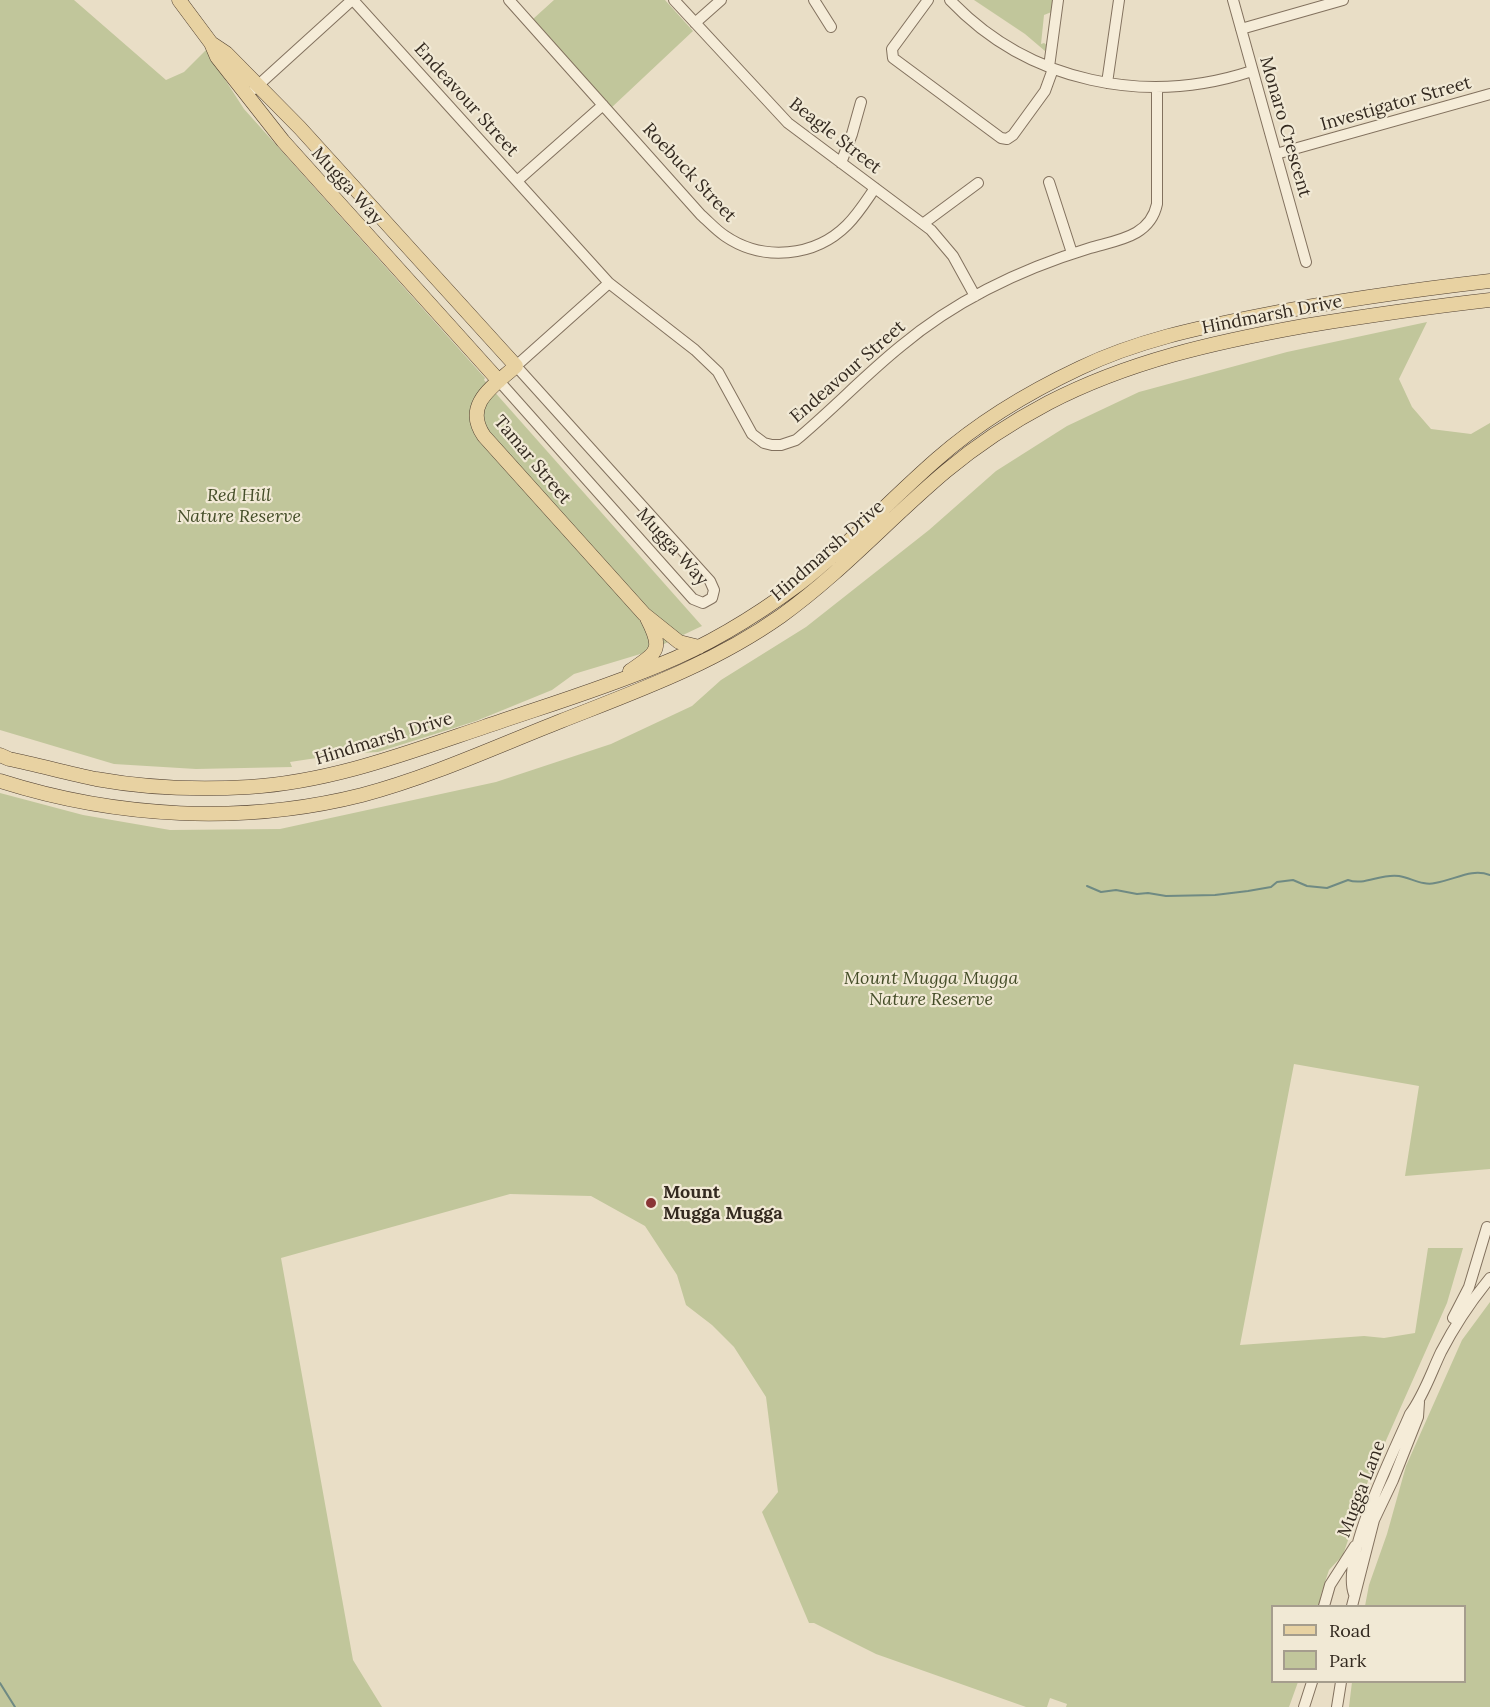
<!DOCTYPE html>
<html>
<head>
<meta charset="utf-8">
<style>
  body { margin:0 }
  #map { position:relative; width:1490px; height:1707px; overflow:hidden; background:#e9dec6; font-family:Lora,serif }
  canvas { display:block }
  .legend { position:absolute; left:1271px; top:1605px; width:195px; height:78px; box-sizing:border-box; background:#f1e9d5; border:2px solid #a59d8d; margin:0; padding:8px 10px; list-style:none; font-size:18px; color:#342a20 }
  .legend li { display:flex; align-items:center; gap:12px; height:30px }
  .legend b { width:30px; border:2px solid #a59d8d }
</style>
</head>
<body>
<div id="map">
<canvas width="1490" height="1707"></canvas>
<ul class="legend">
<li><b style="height:8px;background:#e8d2a2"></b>Road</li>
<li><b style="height:16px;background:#c1c69b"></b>Park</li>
</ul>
</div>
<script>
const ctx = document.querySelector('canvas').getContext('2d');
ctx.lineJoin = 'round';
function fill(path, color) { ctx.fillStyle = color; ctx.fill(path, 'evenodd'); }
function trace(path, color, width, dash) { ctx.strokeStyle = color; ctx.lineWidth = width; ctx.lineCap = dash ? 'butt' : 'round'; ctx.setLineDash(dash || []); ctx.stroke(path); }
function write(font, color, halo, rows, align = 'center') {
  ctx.font = font + ' Lora,serif'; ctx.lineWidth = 4.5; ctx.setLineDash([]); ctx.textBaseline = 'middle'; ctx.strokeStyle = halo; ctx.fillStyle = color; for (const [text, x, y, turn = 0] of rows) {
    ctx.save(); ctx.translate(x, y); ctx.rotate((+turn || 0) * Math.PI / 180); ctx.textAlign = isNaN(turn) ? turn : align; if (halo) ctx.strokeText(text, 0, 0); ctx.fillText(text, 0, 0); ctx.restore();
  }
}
const green = new Path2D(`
  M0,0H74L166,80L184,72L206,50L244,109L485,378L484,380L702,626L647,652L574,674L552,690L476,721L378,752L361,753L363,751L290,762L292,767L196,769L114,764L0,730Z
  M554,0H665L693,31L611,108L533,19Z
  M974,0H1055L1054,11L1044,15L1041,44L1044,43L1048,46L1045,51L1025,34Z
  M1427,322L1399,379L1412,407L1431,429L1471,434L1490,423V1169L1405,1176L1419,1086L1294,1064L1240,1345L1364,1336L1384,1338L1415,1333L1428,1248H1463L1447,1303L1368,1481L1343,1555L1329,1570L1321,1594L1319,1606H1272V1682H1298L1289,1707H1066L1067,1704L1050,1698L1047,1707H1026L876,1654L814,1623H809L762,1512L778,1492L766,1397L734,1347L712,1325L686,1305L677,1275L645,1226L591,1196L510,1194L281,1258L353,1660L382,1707H0V793L83,815L170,830L280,829L496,782L611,744L692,706L721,680L806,627L929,530L996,471L1067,426L1139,392L1287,352Z
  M1490,1302V1707H1349L1352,1682H1464V1606H1365L1369,1585L1387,1534L1406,1466L1462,1340Z`);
const stream = new Path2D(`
  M1087,886L1101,892L1116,890L1137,894L1148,893L1166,896L1215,895L1248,891L1271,887L1277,882L1293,880L1307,886L1327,888L1348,880C1364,886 1381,873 1399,876C1411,878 1423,886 1435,883C1455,880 1471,868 1490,875
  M0,1683L15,1707`);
const minor = new Path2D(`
  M353,0L609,283L695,350L718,372L752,434L764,443L772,445H781L796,440C832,410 865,375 901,346C956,300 1021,269 1090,248C1117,240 1150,237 1157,204V88
  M509,0L701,215C709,222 716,230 725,236C763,262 815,257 847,225C858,214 866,201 875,188
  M674,0L788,123L931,230L953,256L975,296
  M814,0L831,27
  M928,0L892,49L893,58L1001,138L1007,139L1013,135L1045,91L1053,69
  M950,0C1029,83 1146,106 1252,71
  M1233,0L1306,262
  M695,23L721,0
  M1241,29L1343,0
  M1049,67L1058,0
  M1107,83L1119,0
  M254,89L352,0
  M1276,154L1490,94
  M841,163L852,134L861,102
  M517,181L603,105
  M1049,182L1072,253
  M924,223L978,183
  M499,381L693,599L703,603L712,598L714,590L710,581L516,366L609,283
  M1453,1318L1469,1287L1487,1227
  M1354,1594C1340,1558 1394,1452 1410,1414C1424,1395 1431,1373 1441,1352C1455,1325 1471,1301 1490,1278
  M1324,1606L1330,1585L1355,1546
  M1352,1606L1374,1520L1393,1480L1418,1417L1419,1402
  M1304,1707L1312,1682
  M1337,1707L1341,1682`);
const major = new Path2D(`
  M179,0L211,43L217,57L283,141L499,381
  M211,43L226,53L300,128L516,366C494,386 462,404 484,436L644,614L679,642L699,647
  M630,671C657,652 664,651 647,618
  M0,755L9,759C38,765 67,773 96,779C146,788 199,790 249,787C331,782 407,753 484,727C542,707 602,689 659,665C709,645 756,616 799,584C848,546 890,500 937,459C979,422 1029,392 1080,368C1136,341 1197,328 1258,316C1335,301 1412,290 1490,281
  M0,781C116,818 243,825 362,795C430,777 495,747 561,721C637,691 713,664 781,616C841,573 890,518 946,471C977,445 1012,422 1048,403C1129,361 1215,342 1304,326C1366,316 1428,307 1490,300`);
const markers = [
  [651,1203,6,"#8a3536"]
];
const streetNames = [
  ["Endeavour Street",466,100,48],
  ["Investigator Street",1396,104,-16],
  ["Monaro Crescent",1285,127,74],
  ["Beagle Street",835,136,38],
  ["Roebuck Street",689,173,47],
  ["Mugga Way",347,186,48],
  ["Hindmarsh Drive",1272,315,-11],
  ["Endeavour Street",848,372,-41],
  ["Tamar Street",532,460,50],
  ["Mugga Way",672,547,48],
  ["Hindmarsh Drive",828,551,-41],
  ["Hindmarsh Drive",384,739,-17],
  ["Mugga Lane",1362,1489,-69]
];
const parkNames = [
  ["Red Hill",239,496],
  ["Nature Reserve",239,517],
  ["Mount Mugga Mugga",931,979],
  ["Nature Reserve",931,1000]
];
const poiNames = [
  ["Mount",663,1193],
  ["Mugga Mugga",663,1214]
];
fill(green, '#c1c69b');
trace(stream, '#6f8a83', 2);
trace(minor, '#82715e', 12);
trace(major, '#514031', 15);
trace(minor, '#f5ecd8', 10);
trace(major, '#e8d2a2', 14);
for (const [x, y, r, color] of markers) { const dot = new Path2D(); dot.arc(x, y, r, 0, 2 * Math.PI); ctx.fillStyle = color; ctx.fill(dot); trace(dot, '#f1e9d5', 2); }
write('18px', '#342a20', '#f1e9d5', streetNames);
write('italic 18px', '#454e29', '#f1e9d5', parkNames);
write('bold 18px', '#342a20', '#f1e9d5', poiNames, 'left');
</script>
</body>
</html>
